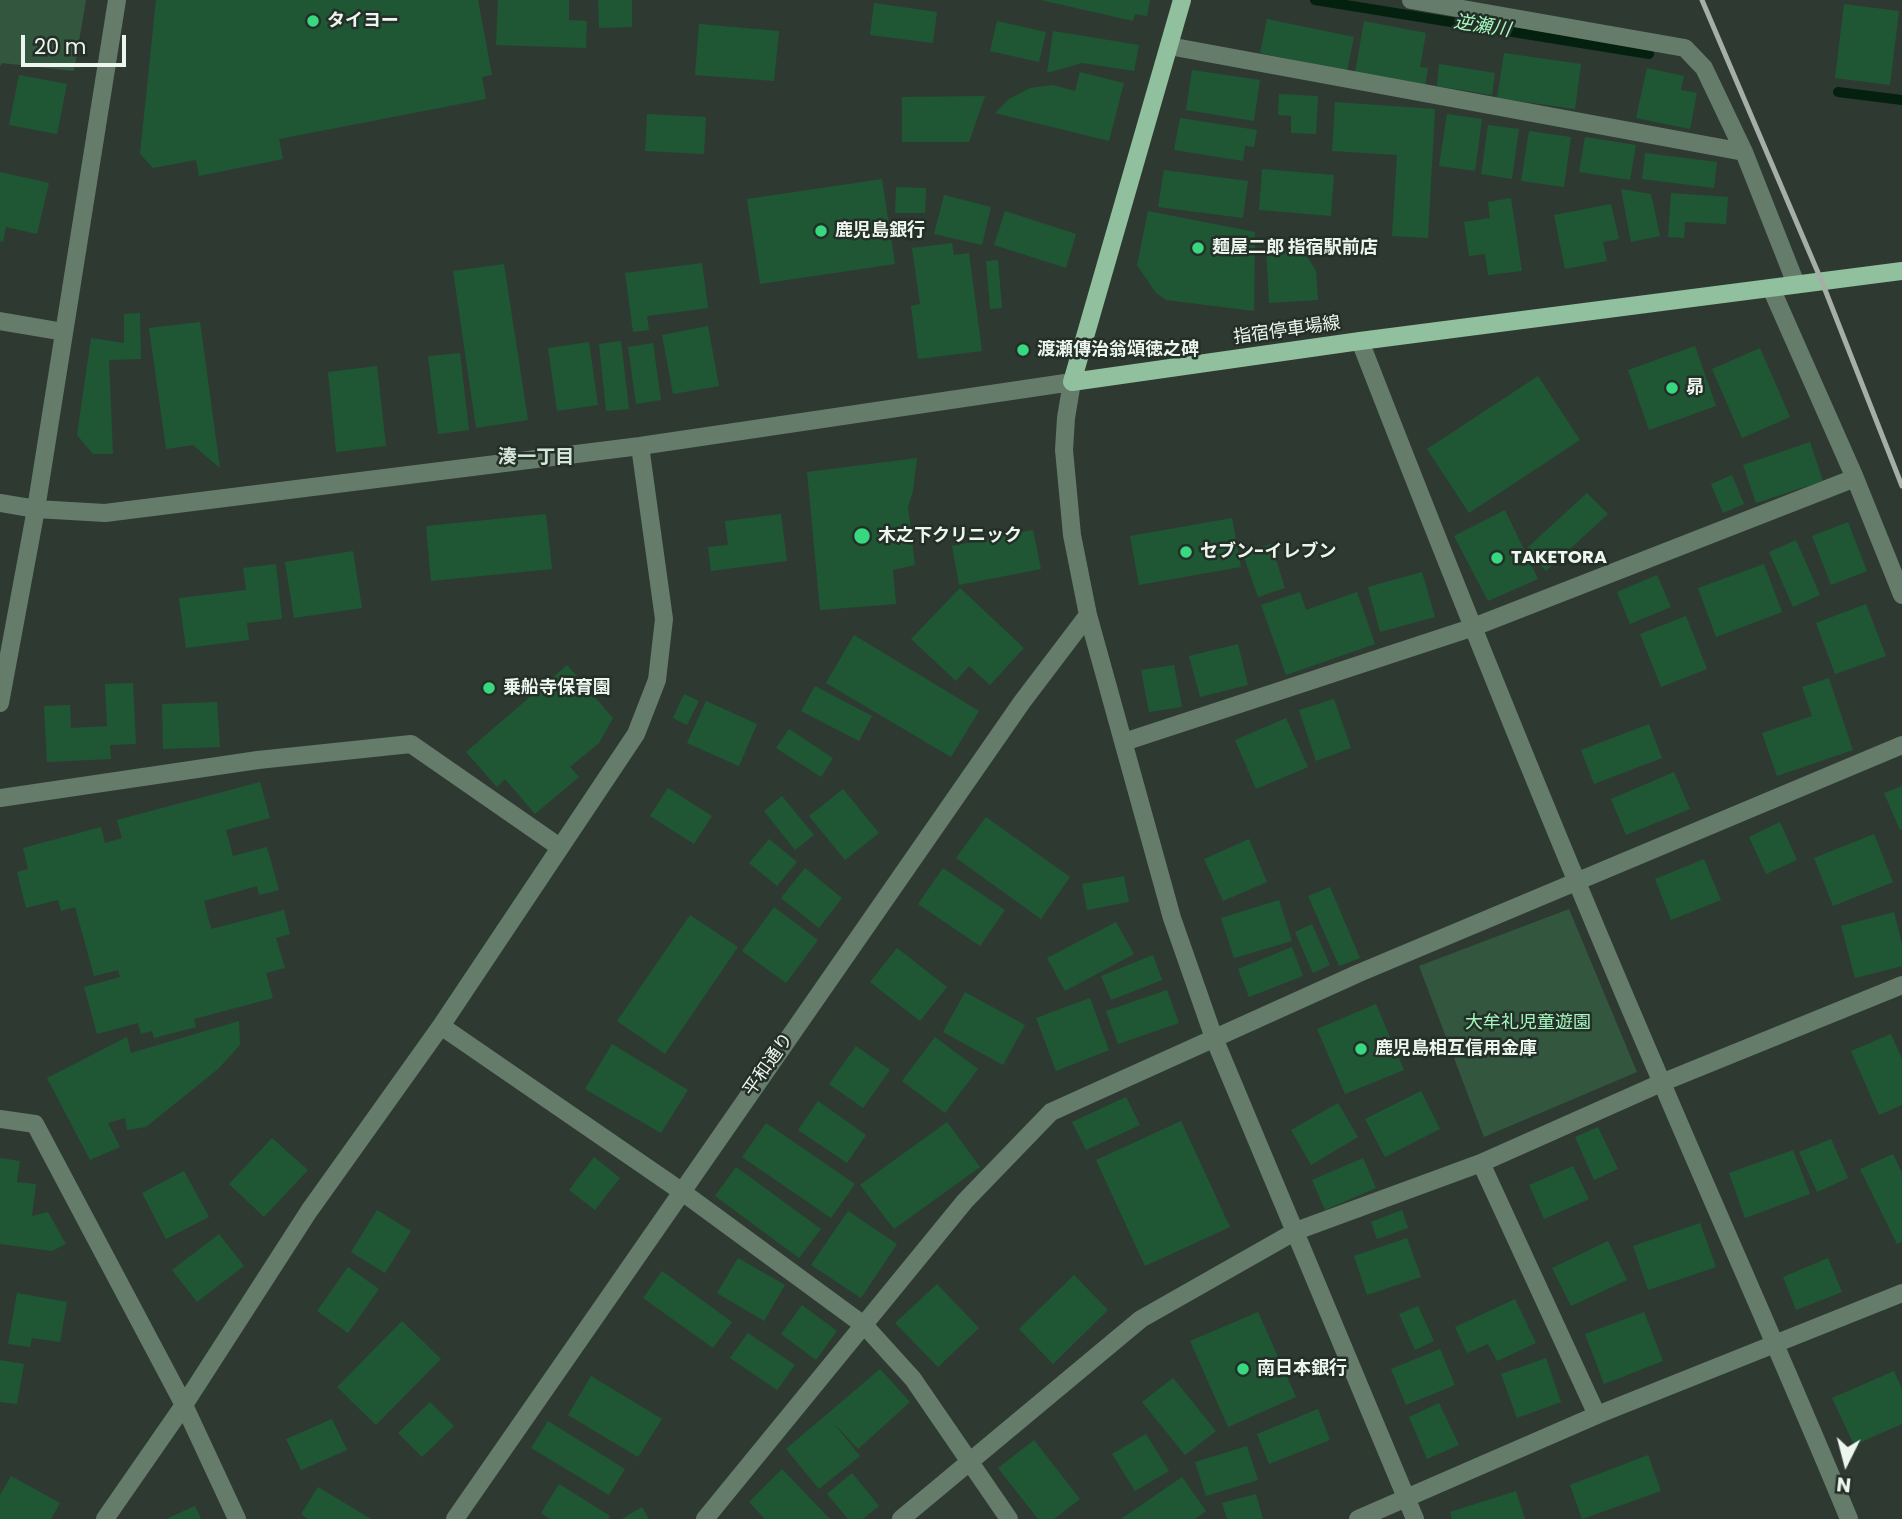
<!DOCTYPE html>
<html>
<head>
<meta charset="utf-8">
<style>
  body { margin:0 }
  #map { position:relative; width:1902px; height:1519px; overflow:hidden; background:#2e3a31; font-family:Poppins,sans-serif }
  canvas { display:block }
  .north { position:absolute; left:1811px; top:1428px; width:70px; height:70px; -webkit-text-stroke:5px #243027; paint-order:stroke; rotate:186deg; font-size:19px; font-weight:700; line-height:28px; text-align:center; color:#edf5ef }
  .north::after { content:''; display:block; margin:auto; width:24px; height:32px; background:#edf5ef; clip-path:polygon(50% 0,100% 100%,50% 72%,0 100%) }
  .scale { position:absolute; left:21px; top:35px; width:105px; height:32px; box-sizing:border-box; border:4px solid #edf5ef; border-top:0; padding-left:9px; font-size:21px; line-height:24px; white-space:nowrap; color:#edf5ef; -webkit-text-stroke:5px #243027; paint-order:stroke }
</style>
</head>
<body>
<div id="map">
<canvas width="1902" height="1519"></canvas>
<div class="north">N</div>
<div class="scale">20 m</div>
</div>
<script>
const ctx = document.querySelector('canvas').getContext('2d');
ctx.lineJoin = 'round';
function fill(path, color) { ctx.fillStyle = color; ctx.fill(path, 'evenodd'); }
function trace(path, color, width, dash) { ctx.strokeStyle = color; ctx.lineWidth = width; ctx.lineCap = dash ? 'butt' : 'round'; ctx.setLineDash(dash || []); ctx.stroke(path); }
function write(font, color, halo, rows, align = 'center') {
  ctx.font = font + ' Poppins,"Noto Sans JP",sans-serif'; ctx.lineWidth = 5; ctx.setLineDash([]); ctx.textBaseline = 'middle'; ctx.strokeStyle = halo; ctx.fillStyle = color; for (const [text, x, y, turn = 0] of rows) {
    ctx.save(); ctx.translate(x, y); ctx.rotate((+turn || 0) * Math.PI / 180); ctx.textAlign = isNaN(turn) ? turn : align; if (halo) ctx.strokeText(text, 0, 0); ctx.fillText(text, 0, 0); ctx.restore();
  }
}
const green = new Path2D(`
  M0,0H86L74,71L2,63L0,66Z
  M1569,909L1637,1072L1484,1137L1419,966Z`);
const stream = new Path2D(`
  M1315,0L1649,54
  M1838,92L1902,100`);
const building = new Path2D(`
  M156,0H478L492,75L482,77L486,99L279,139L283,159L199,176L196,160L153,168L140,154Z
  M498,0H569V20L587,21L586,48L496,45Z
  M598,0H632V27L599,28Z
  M1041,0H1150L1147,16L1135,14L1133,21Z
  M874,3L937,12L933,43L870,35Z
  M1844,4L1899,11L1890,85L1835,78Z
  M1267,19L1354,37L1347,71L1260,53Z
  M997,21L1046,32L1039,62L990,51Z
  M1364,21L1426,33L1420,67L1428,68L1425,86L1355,73Z
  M699,24L779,31L774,81L695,75Z
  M1053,31L1139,45L1134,71L1082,63L1047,73Z
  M1504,53L1581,64L1575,109L1497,98Z
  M1439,64L1495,73L1492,95L1437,86Z
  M1647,68L1684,76L1681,90L1697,93L1690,129L1636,118Z
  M1192,70L1260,80L1254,121L1186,110Z
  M1080,72L1124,83L1109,141L995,113L1009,99L1030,88L1053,85L1075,91Z
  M19,75L67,84L57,134L9,125Z
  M1279,94L1318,96L1316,134L1291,133V116L1278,115Z
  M985,96L969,142H902V97Z
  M1335,102L1435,109L1428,238L1392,236L1397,155L1332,151Z
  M647,114L706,117L704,154L645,151Z
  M1447,114L1482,119L1475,171L1439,166Z
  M1180,118L1257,130L1254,147L1245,146L1243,161L1174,150Z
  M1488,125L1519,129L1512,179L1481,174Z
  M1529,131L1571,137L1564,187L1521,181Z
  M1585,137L1636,145L1630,180L1579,172Z
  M1645,153L1717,162L1714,188L1642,179Z
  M1262,169L1334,175L1331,216L1259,210Z
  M1164,170L1248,181L1243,218L1158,207Z
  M0,172L49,183L37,234L6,227L3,242L0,241Z
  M882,179L895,264L760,284L747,199Z
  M896,187L926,188L925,213H895Z
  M1621,189L1651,194L1660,236L1631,242Z
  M1671,193L1728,197L1726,224L1685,222L1684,238L1668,237Z
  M944,195L991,207L982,245L934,234Z
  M1511,198L1522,271L1488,275L1485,254L1469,256L1464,222L1490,218L1488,202Z
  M1611,204L1619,239L1603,242L1607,261L1565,269L1554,215Z
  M1005,211L1076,234L1066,268L994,245Z
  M1148,211L1255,232L1254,311L1166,300L1156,293L1137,265Z
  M952,243L954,255L969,253L982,351L918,359L911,306L920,304L912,248Z
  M1300,245L1316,271L1318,300L1269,303L1266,247Z
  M998,260L1002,308L990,309L986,261Z
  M702,263L708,308L647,316L649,330L633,332L625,273Z
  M504,264L528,420L476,428L453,271Z
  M140,313L141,359L109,360L113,454H93L77,435L91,338L124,343V314Z
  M200,322L220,468L193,445L166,449L149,328Z
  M708,326L719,386L673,394L662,335Z
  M621,341L629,409L606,411L599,344Z
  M589,342L598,405L557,411L548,348Z
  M653,343L661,400L636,404L628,347Z
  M1695,346L1716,406L1649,430L1628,370Z
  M1760,348L1790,417L1742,438L1712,369Z
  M460,353L469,430L438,434L428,356Z
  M377,366L386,446L336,452L328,372Z
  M1538,376L1580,440L1469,513L1427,449Z
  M1810,442L1823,481L1756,503L1743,465Z
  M917,458L913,491L908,507L915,565L893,570L896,604L820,610L807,472Z
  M1732,475L1744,504L1723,513L1711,484Z
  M1587,493L1608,514L1546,571L1526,549Z
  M1505,510L1538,579L1488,601L1454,536Z
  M546,514L552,569L431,581L426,526Z
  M781,514L787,561L711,571L708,547L728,545L725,521Z
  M1232,518L1241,567L1139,585L1130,536Z
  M1848,522L1867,571L1831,585L1812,536Z
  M1033,530L1041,569L959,585L952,546Z
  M1796,540L1820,595L1793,607L1769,552Z
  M1271,544L1285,588L1258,597L1243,554Z
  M353,551L362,608L294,618L285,562Z
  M276,564L282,619L247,623L249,640L186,648L179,598L246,590L243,568Z
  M1764,564L1782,612L1716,637L1698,588Z
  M1422,572L1435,617L1380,632L1368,587Z
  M1657,575L1671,607L1630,624L1617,592Z
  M960,588L1024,648L990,685L969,666L956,681L911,639Z
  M1300,592L1306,610L1357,592L1375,644L1286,675L1261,605Z
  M1866,604L1886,656L1835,674L1816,623Z
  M1686,616L1707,669L1661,687L1640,634Z
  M854,635L979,711L951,757L826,683Z
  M1238,644L1248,685L1200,697L1189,656Z
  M567,665L613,718L599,743L570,767L579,777L535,814L505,779L497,787L466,752Z
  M1174,665L1182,707L1149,712L1141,670Z
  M1829,678L1853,750L1777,776L1762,733L1812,716L1802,687Z
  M133,683L136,744L110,745L111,759L47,762L44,706L70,705L71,728L107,726L105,684Z
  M815,686L872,716L859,741L801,711Z
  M684,694L699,701L687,725L673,718Z
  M1334,699L1351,748L1316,761L1299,710Z
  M706,701L757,724L739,766L687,743Z
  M217,702L220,747L163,749L162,704Z
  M1286,718L1308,767L1256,789L1235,740Z
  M1649,724L1662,758L1594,784L1581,750Z
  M789,729L833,758L821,777L776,748Z
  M1674,772L1690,809L1626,835L1611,799Z
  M260,782L270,818L226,830L233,856L267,847L279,890L259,895L257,886L204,901L211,929L284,910L290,934L276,938L285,968L266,973L273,998L194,1019L196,1027L154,1038L152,1031L141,1034L138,1023L97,1034L84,987L120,977L118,970L94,976L75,907L61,911L58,900L26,908L17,872L28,869L23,848L101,827L105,843L122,838L117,820Z
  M1902,786V829L1900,830L1884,793Z
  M668,788L712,816L694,844L650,816Z
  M843,789L879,833L845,860L809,816Z
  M782,796L814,835L795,850L764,811Z
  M986,817L1070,877L1041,919L956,858Z
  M1780,822L1797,860L1766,874L1749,837Z
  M1874,834L1893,882L1833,906L1814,858Z
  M769,839L797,862L777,886L749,863Z
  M1249,839L1267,882L1223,901L1204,859Z
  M1704,859L1721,900L1671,920L1655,879Z
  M805,868L842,898L819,928L781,898Z
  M943,868L1005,910L980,946L918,904Z
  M1124,876L1129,902L1087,910L1082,884Z
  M1330,887L1360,958L1339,966L1308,896Z
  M1279,900L1292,941L1234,958L1221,918Z
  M774,907L818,940L786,983L742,951Z
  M1894,912L1902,944V966L1855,978L1841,926Z
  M690,915L738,947L665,1054L617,1021Z
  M1116,922L1134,954L1065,991L1047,958Z
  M1312,924L1330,965L1313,973L1295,932Z
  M1292,947L1303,976L1249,997L1238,969Z
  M897,948L947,987L920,1021L870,982Z
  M1153,955L1162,980L1111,1000L1101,976Z
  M1167,990L1179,1023L1118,1044L1106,1011Z
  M965,992L1025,1025L1003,1065L943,1032Z
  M1090,998L1109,1050L1056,1071L1036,1018Z
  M1376,1004L1404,1070L1345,1094L1317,1029Z
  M239,1021L240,1045L218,1069L146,1127L127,1130L125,1118L108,1123L120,1147L90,1160L47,1078L127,1037L131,1053Z
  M1891,1034L1902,1059V1105L1879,1115L1851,1051Z
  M935,1037L978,1069L945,1113L902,1081Z
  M612,1044L688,1090L661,1133L585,1089Z
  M856,1046L890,1070L863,1108L829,1084Z
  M1421,1091L1440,1129L1385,1157L1365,1119Z
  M1126,1097L1140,1125L1086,1150L1072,1122Z
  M818,1101L866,1135L847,1163L798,1130Z
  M1338,1103L1358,1137L1311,1165L1291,1130Z
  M1181,1121L1230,1227L1145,1266L1096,1160Z
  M947,1122L980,1167L894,1229L860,1185Z
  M766,1123L855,1184L831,1218L742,1157Z
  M1598,1127L1618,1169L1594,1180L1575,1137Z
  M272,1138L308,1170L264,1217L229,1184Z
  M1831,1139L1848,1178L1817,1192L1799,1152Z
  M1793,1150L1810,1194L1745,1218L1729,1173Z
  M1893,1154L1902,1173V1242L1897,1244L1860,1169Z
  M594,1157L620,1178L595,1210L569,1190Z
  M0,1158L20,1161L17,1182L36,1184L32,1216L48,1212L66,1244L52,1251L0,1244Z
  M1363,1158L1376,1188L1325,1210L1312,1180Z
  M1573,1166L1589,1199L1544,1219L1529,1185Z
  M736,1167L821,1229L799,1258L715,1196Z
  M184,1171L209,1217L166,1239L142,1193Z
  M377,1210L411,1231L385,1273L351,1252Z
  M1402,1210L1408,1228L1377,1239L1371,1222Z
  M848,1211L897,1244L861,1298L811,1265Z
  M1700,1223L1716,1267L1648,1290L1633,1246Z
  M219,1234L244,1266L197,1302L172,1270Z
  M1407,1238L1421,1277L1367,1295L1354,1256Z
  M1608,1241L1627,1280L1571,1306L1552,1268Z
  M738,1258L785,1285L764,1321L717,1293Z
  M1828,1258L1842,1292L1796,1310L1783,1277Z
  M348,1267L379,1289L348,1333L317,1311Z
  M662,1271L732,1322L713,1348L643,1298Z
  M1074,1275L1108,1310L1053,1364L1019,1329Z
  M937,1284L979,1328L938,1367L895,1323Z
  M17,1293L67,1302L60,1342L32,1338L30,1347L8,1344Z
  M1515,1299L1536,1343L1497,1361L1488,1344L1467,1353L1455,1327Z
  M802,1305L837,1331L816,1360L781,1334Z
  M1418,1306L1434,1341L1415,1350L1399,1314Z
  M1258,1312L1296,1397L1228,1427L1190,1341Z
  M1644,1312L1663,1361L1604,1384L1585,1334Z
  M402,1321L441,1359L376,1425L337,1387Z
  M748,1333L795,1365L777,1390L730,1358Z
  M1440,1349L1455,1385L1406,1405L1391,1369Z
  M1546,1358L1561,1402L1517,1418L1501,1374Z
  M0,1360L24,1364L17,1404L0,1402Z
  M880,1369L910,1402L858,1449L831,1420L860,1456L819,1489L786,1449Z
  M1894,1371L1902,1389V1424L1854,1445L1832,1398Z
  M591,1376L662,1419L638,1457L568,1415Z
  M1173,1378L1216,1431L1185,1455L1142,1402Z
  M430,1402L454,1426L422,1457L398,1433Z
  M1439,1403L1459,1445L1427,1459L1409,1417Z
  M1318,1409L1330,1440L1269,1464L1257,1434Z
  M332,1419L347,1450L301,1470L286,1439Z
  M548,1421L625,1469L609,1495L531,1448Z
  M1146,1434L1169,1471L1135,1491L1112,1454Z
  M1034,1440L1080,1499L1054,1519H1038L998,1468Z
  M1247,1446L1258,1480L1206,1496L1195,1462Z
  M1648,1455L1661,1491L1582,1519L1570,1485Z
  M782,1469L830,1519H765L749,1502Z
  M852,1473L879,1506L863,1519H848L827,1494Z
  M11,1476L60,1503L51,1519H0V1495Z
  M1182,1477L1206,1511L1195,1519H1121Z
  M559,1484L610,1516L608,1519H550L541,1513Z
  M318,1487L371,1519H308L301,1514Z
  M1516,1491L1525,1519H1452L1450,1512Z
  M1256,1494L1263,1519H1227L1222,1503Z
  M195,1506L201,1519H166Z
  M642,1507L649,1519H622Z`);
const minor = new Path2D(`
  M1411,0L1685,48L1704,68L1744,152
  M1169,46L1744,152L1796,284
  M1771,288L1855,478L1902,595
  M0,321L64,332
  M1360,341C1457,590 1556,838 1662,1083C1724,1229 1789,1373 1849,1519
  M0,503L36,509L105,513L640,446L1072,382L1066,418L1064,450L1072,535L1088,615L1172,918L1214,1038L1415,1519
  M0,703L36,509L117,0
  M1124,742L1471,628L1855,478
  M0,798L258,760L411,744L558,846
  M441,1026L681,1191L865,1326L913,1379L1009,1519
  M0,1119L35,1124L184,1405L237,1519
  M1481,1163L1597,1415
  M105,1519L184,1405L309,1211L441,1026L636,734L657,680L664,619L640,446
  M455,1519L1022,702L1088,615
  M705,1519L965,1201L1051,1112L1359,973L1902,745
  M901,1519L1141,1319L1296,1231L1481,1163L1661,1083L1902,985
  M1358,1519L1597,1415L1902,1293`);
const major = new Path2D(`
  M1182,0L1072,382L1360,341L1902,271`);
const rail = new Path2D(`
  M1702,0L1822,282L1902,486`);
const markers = [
  [313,21,7,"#38d880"],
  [821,231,7,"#38d880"],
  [1198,248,7,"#38d880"],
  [1023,350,7,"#38d880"],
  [1672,388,7,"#38d880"],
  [862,536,9,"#38d880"],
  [1186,552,7,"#38d880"],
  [1497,558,7,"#38d880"],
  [489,688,7,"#38d880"],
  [1361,1049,7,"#38d880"],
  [1243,1369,7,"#38d880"]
];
const poiNames = [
  ["タイヨー",327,21],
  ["鹿児島銀行",835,231],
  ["麺屋二郎 指宿駅前店",1212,248],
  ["渡瀬傳治翁頌徳之碑",1037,350],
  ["昴",1686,388],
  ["木之下クリニック",878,536],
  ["セブン-イレブン",1200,552],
  ["TAKETORA",1511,558],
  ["乗船寺保育園",503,688],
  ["鹿児島相互信用金庫",1375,1049],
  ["南日本銀行",1257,1369]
];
const streetNames = [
  ["指宿停車場線",1287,331,-8],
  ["平和通り",769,1065,-55]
];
const parkNames = [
  ["大牟礼児童遊園",1528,1023]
];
const waterNames = [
  ["逆瀬川",1482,27,9]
];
const neighbourhoodNames = [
  ["湊一丁目",536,458]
];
fill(green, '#33563f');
trace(stream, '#04210f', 10);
fill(building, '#1f5735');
trace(minor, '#657c6b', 18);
trace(major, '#90c09e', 18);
trace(rail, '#a5aea7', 5);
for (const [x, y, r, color] of markers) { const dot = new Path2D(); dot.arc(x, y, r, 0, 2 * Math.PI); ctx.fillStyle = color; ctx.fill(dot); trace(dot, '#243027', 2.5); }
write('bold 18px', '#edf5ef', '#243027', poiNames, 'left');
write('18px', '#edf5ef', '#243027', streetNames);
write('18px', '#a4f7be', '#243027', parkNames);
write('italic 19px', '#a6f9c0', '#243027', waterNames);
write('bold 19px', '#d5e5d9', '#243027', neighbourhoodNames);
</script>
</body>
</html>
